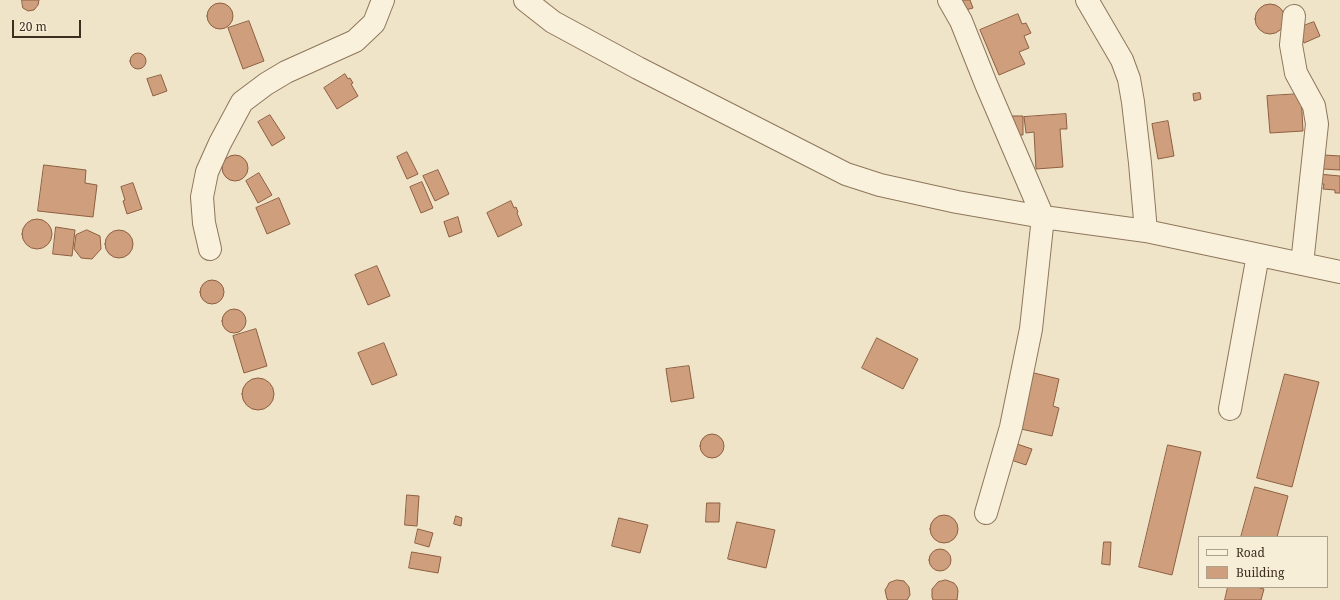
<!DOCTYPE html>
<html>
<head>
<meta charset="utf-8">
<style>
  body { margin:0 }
  #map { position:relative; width:1340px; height:600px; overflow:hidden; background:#f0e4c8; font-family:"Noto Serif",serif }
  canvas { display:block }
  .legend { position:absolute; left:1198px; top:536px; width:130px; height:52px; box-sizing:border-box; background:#f7eed8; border:1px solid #ada18e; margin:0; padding:5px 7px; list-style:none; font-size:12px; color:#3d2e20 }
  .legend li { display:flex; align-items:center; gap:8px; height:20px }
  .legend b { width:20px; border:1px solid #ada18e }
  .scale { position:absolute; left:12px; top:20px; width:69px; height:18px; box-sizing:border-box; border:2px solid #3d2e20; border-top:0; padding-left:5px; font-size:12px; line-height:14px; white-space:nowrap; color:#3d2e20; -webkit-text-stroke:3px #f7eed8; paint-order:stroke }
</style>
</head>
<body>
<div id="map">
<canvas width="1340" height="600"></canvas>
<ul class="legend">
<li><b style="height:5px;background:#faf1dc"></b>Road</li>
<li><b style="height:11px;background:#cf9f7d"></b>Building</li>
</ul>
<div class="scale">20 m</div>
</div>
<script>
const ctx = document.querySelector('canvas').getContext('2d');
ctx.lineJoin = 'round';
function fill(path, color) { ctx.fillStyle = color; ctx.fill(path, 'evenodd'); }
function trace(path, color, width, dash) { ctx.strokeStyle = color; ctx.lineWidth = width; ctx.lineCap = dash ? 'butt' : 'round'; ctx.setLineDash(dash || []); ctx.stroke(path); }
const building = new Path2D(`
  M22,0H39L38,5L34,10L28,11L23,8Z
  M963,0H970L973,8L962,11L959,1Z
  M207 16a13 13 0 1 1 26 0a13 13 0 1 1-26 0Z
  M1255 19a15 15 0 1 1 30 0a15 15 0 1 1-30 0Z
  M1018,14L1022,24L1026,23L1031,33L1024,36L1029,48L1019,52L1025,64L999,75L980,30Z
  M249,21L264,61L243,69L228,28Z
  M1314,22L1320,36L1304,43L1298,28Z
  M130 61a8 8 0 1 1 16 0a8 8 0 1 1-16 0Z
  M345,74L348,79L350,78L353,83L351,84L358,96L337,109L324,88Z
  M161,75L167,91L153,96L147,79Z
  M1200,93L1201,99L1194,101L1193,94Z
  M1301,94L1303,131L1270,133L1267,96Z
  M1066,114L1067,129H1060L1063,167L1036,169L1034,132L1026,133L1024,117Z
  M270,115L285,138L272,146L258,122Z
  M1012,116H1023V135H1012Z
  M1168,121L1174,156L1158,159L1152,124Z
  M407,152L418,174L407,179L397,157Z
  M1324,155L1340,156V170L1323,169Z
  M222 168a13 13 0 1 1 26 0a13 13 0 1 1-26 0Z
  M44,165L86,170L85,183L97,185L93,217L38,211Z
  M438,170L449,194L435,201L423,176Z
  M259,173L272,195L258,203L246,181Z
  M1318,174L1340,176V193H1335V190L1323,189L1324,184H1318Z
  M422,182L433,208L421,213L410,187Z
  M133,183L142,209L127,214L123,201L125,200L121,187Z
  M279,198L290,224L267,234L256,208Z
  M511,201L514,208L516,207L518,212L517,213L522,225L498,237L487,213Z
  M458,217L462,232L449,237L444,222Z
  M22 234a15 15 0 1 1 30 0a15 15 0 1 1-30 0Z
  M56,227L75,230L72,256L53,254Z
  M105 244a14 14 0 1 1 28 0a14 14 0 1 1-28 0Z
  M87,230L100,236L101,249L92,259L81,258L74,249L76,235Z
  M377,266L390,296L368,305L355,275Z
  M200 292a12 12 0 1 1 24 0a12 12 0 1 1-24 0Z
  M222 321a12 12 0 1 1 24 0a12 12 0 1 1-24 0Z
  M256,329L267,366L244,373L233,336Z
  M877,338L918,359L903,389L862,368Z
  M384,343L397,375L372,385L358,353Z
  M689,366L694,398L671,402L666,369Z
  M1034,373L1059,379L1053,406L1059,408L1052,436L1021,429Z
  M1285,374L1319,382L1292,487L1257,478Z
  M242 394a16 16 0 1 1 32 0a16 16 0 1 1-32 0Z
  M700 446a12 12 0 1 1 24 0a12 12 0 1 1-24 0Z
  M1014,443L1032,449L1026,465L1008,459Z
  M1168,445L1201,452L1172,575L1139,567Z
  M1255,487L1288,496L1277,537H1241Z
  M407,495L419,496L417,526L405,525Z
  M707,503H720L719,522H706Z
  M930 529a14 14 0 1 1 28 0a14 14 0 1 1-28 0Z
  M456,516L462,518L461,526L454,524Z
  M619,518L648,525L640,553L612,546Z
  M737,522L775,530L766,568L728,559Z
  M418,529L433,533L429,547L415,543Z
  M1104,542H1111L1110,565L1102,564Z
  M929 560a11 11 0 1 1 22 0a11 11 0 1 1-22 0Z
  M412,552L441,557L438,573L409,568Z
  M897,580L904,581L909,587L910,595L907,600H888L887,599L885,590L887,587L889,583Z
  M946,580L954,583L957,587L958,591L957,600H933L932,597V589L938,582Z
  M1228,587H1256L1264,589L1261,600H1225Z`);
const minor = new Path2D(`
  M525,0L553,22L638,68L846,174L880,185L957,202L1043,217L1146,231L1340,272
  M949,0L961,21L986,84L1043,217L1031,329L1011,427L986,513
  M1087,0L1122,60L1129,79L1133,102L1140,163L1146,231
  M1294,16L1291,45L1296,73L1314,106L1317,124L1302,264
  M210,249L204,223L202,197L207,172L220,143L242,102L266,84L286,72L355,41L374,23L383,0
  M1230,409L1258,255`);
fill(building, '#cf9f7d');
trace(building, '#8d5f41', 1);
trace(minor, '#8d765c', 24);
trace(minor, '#faf1dc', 22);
</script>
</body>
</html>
